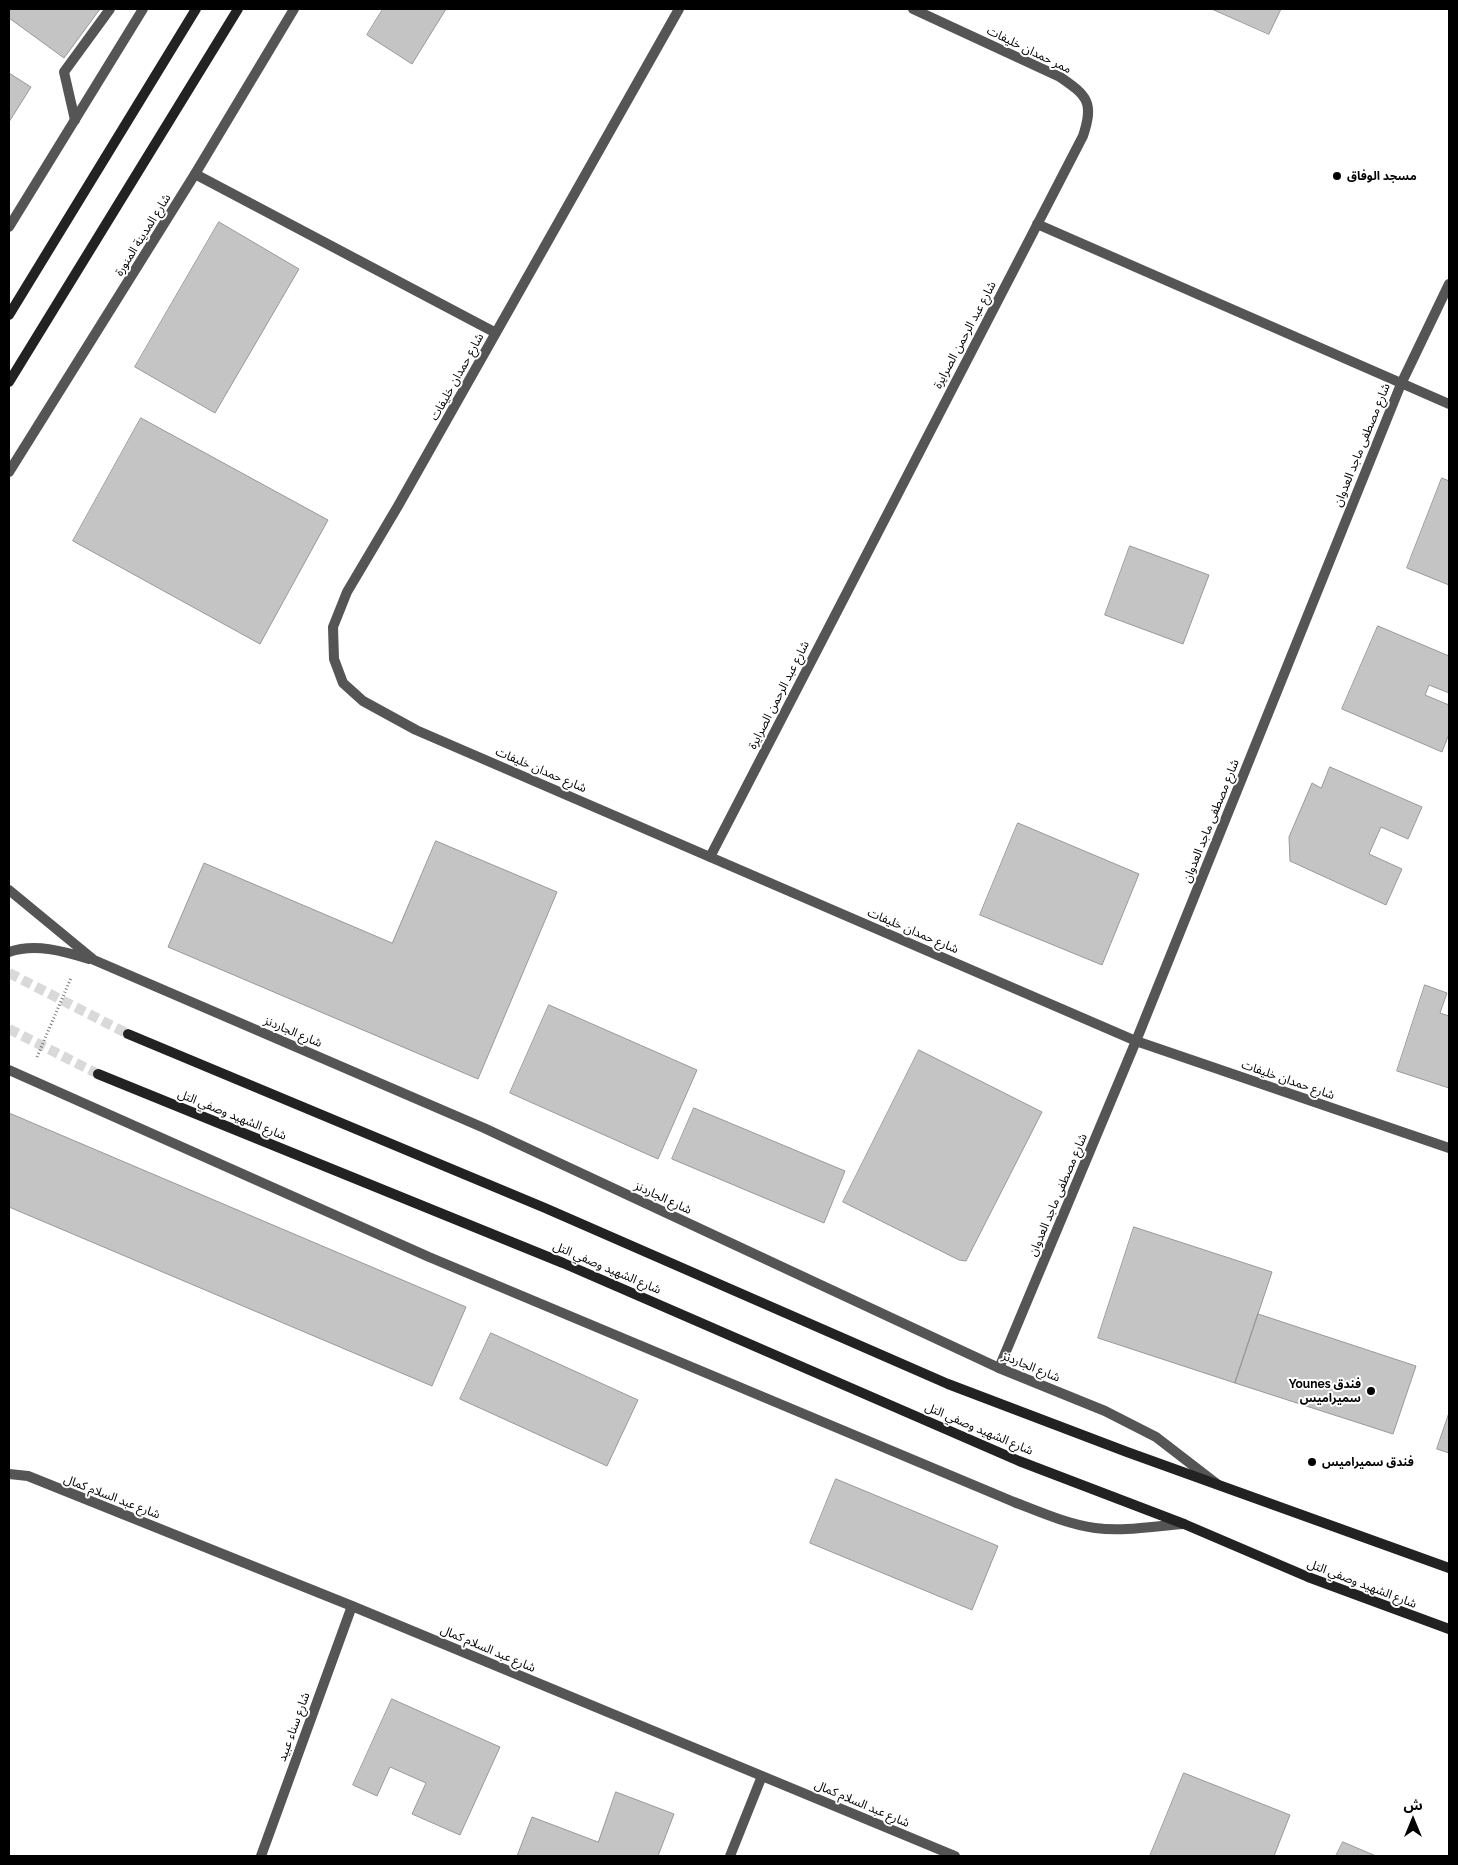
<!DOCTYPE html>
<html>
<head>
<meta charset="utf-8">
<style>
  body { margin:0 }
  #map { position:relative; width:1458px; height:1865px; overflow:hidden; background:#fff; font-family:Raleway,"Noto Sans Arabic",sans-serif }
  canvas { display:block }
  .frame { position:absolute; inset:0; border:10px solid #000; pointer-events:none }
  .north { position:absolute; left:1388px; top:1795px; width:50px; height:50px; -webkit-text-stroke:4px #fff; paint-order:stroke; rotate:0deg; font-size:14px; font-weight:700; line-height:20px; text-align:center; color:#000 }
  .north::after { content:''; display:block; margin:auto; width:18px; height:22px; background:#000; clip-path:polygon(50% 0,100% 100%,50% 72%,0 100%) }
</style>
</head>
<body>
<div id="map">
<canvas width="1458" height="1865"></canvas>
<div class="frame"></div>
<div class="north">ش</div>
</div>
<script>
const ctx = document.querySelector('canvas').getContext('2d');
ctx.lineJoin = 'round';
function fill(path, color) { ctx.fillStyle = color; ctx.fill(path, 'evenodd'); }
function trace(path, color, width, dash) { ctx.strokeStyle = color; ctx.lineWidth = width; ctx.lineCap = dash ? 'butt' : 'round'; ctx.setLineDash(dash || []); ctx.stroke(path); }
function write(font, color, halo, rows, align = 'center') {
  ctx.font = font + ' Raleway,"Noto Sans Arabic",sans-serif'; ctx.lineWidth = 4; ctx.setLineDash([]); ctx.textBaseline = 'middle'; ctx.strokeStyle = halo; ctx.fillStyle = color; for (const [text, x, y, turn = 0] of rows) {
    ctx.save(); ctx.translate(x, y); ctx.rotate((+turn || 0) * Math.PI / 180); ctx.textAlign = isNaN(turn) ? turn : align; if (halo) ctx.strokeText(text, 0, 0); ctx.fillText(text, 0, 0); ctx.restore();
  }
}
const building = new Path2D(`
  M9,9H100L64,58L9,18Z
  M383,9H446L412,64L367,35Z
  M1212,9H1281L1269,34Z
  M9,73L31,87L9,122Z
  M219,222L299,269L215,413L135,367Z
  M141,418L328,520L260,644L73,541Z
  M1442,478L1449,481V585L1407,568Z
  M1130,546L1209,575L1183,644L1105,615Z
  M1378,626L1449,656V693L1429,685L1425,695L1449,705V734L1442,752L1342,709Z
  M1330,767L1422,807L1408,839L1381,827L1369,854L1402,869L1386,905L1290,861L1289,837L1312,783L1321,788Z
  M1018,823L1139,874L1102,965L980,915Z
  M436,841L557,892L478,1079L168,947L204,863L392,943Z
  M1425,985L1447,993L1440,1013L1449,1016V1088L1397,1071Z
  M549,1005L697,1070L658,1159L510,1093Z
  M919,1050L1042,1112L966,1261L959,1260L843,1202Z
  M694,1108L845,1171L824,1223L672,1159Z
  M9,1113L466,1307L432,1386L9,1207Z
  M1134,1227L1272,1272L1235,1383L1098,1338Z
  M1258,1314L1416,1366L1393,1434L1235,1383Z
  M491,1333L638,1400L607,1466L460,1399Z
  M1449,1413V1453L1437,1449Z
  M836,1479L998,1546L972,1610L810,1543Z
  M392,1699L500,1747L460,1835L412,1814L426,1783L390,1767L377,1796L353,1785Z
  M1184,1773L1290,1815L1274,1856H1150Z
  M616,1792L674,1814L658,1856H517L532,1817L598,1842Z
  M1343,1842L1376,1856H1336Z`);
const secondaryTunnel = new Path2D(`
  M9,973L128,1034
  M9,1029L98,1074`);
const path = new Path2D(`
  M37,1057L71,978`);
const service = new Path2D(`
  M75,120L64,72L110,9`);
const minor = new Path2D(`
  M679,9L398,506L347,592L333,627L334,659L343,683L363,701L416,730L1136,1041L1449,1148
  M195,174L496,333
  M1037,224L1449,404
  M710,857L1083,136C1094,103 1088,96 1060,77L913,9
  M999,1368L1136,1041L1401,384L1449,284
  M9,1474L28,1476L352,1606L955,1856
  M261,1856L352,1606
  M730,1856L762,1776`);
const tertiary = new Path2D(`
  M9,227L143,9
  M9,472L195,174L294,9
  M9,890L94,960L484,1128L999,1368L1105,1411L1156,1437L1217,1484
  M9,952C35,943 63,951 89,959
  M9,1070L429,1257L1014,1502C1040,1512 1067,1524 1095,1528C1124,1532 1155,1526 1184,1524`);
const secondary = new Path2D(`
  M9,315L196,9
  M9,382L238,9
  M128,1034L545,1208L948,1384L1127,1452L1449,1568
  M98,1074L563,1263L1019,1461L1184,1524L1308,1577L1449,1629`);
const markers = [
  [1337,176,5,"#000"],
  [1371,1391,5,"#000"],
  [1312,1462,5,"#000"]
];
const streetNames = [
  ["ممر حمدان خليفات",1029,50,26],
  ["شارع المدينة المنورة",143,235,-58],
  ["شارع عبد الرحمن الصرايرة",965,335,-62],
  ["شارع حمدان خليفات",457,377,-61],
  ["شارع مصطفى ماجد العدوان",1362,445,-68],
  ["شارع عبد الرحمن الصرايرة",779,695,-63],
  ["شارع حمدان خليفات",541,770,23],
  ["شارع مصطفى ماجد العدوان",1211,821,-68],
  ["شارع حمدان خليفات",913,931,23],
  ["شارع الجاردنز",293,1032,23],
  ["شارع حمدان خليفات",1288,1080,19],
  ["شارع الشهيد وصفي التل",232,1115,22],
  ["شارع مصطفى ماجد العدوان",1058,1195,-67],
  ["شارع الجاردنز",663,1198,25],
  ["شارع الشهيد وصفي التل",607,1268,23],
  ["شارع الجاردنز",1031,1367,22],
  ["شارع الشهيد وصفي التل",979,1429,23],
  ["شارع عبد السلام كمال",112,1497,21],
  ["شارع الشهيد وصفي التل",1362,1584,21],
  ["شارع عبد السلام كمال",488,1649,23],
  ["شارع سناء عبيد",294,1727,-70],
  ["شارع عبد السلام كمال",862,1804,23]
];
const poiNames = [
  ["مسجد الوفاق",1347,176],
  ["Younes فندق",1361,1384,"right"],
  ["سميراميس",1361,1398,"right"],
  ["فندق سميراميس",1322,1462]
];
fill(building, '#c4c4c4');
trace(building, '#999', 1);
trace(secondaryTunnel, '#d9d9d9', 10, [10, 5]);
trace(path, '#777', 3, [1, 2.5]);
trace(service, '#555', 10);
trace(minor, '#555', 10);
trace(tertiary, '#555', 10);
trace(secondary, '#222', 10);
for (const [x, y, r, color] of markers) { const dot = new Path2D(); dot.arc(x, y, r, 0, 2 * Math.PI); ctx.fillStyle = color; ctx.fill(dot); trace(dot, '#fff', 2); }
write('12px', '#000', '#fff', streetNames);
write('bold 12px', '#000', '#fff', poiNames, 'left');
</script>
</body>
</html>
